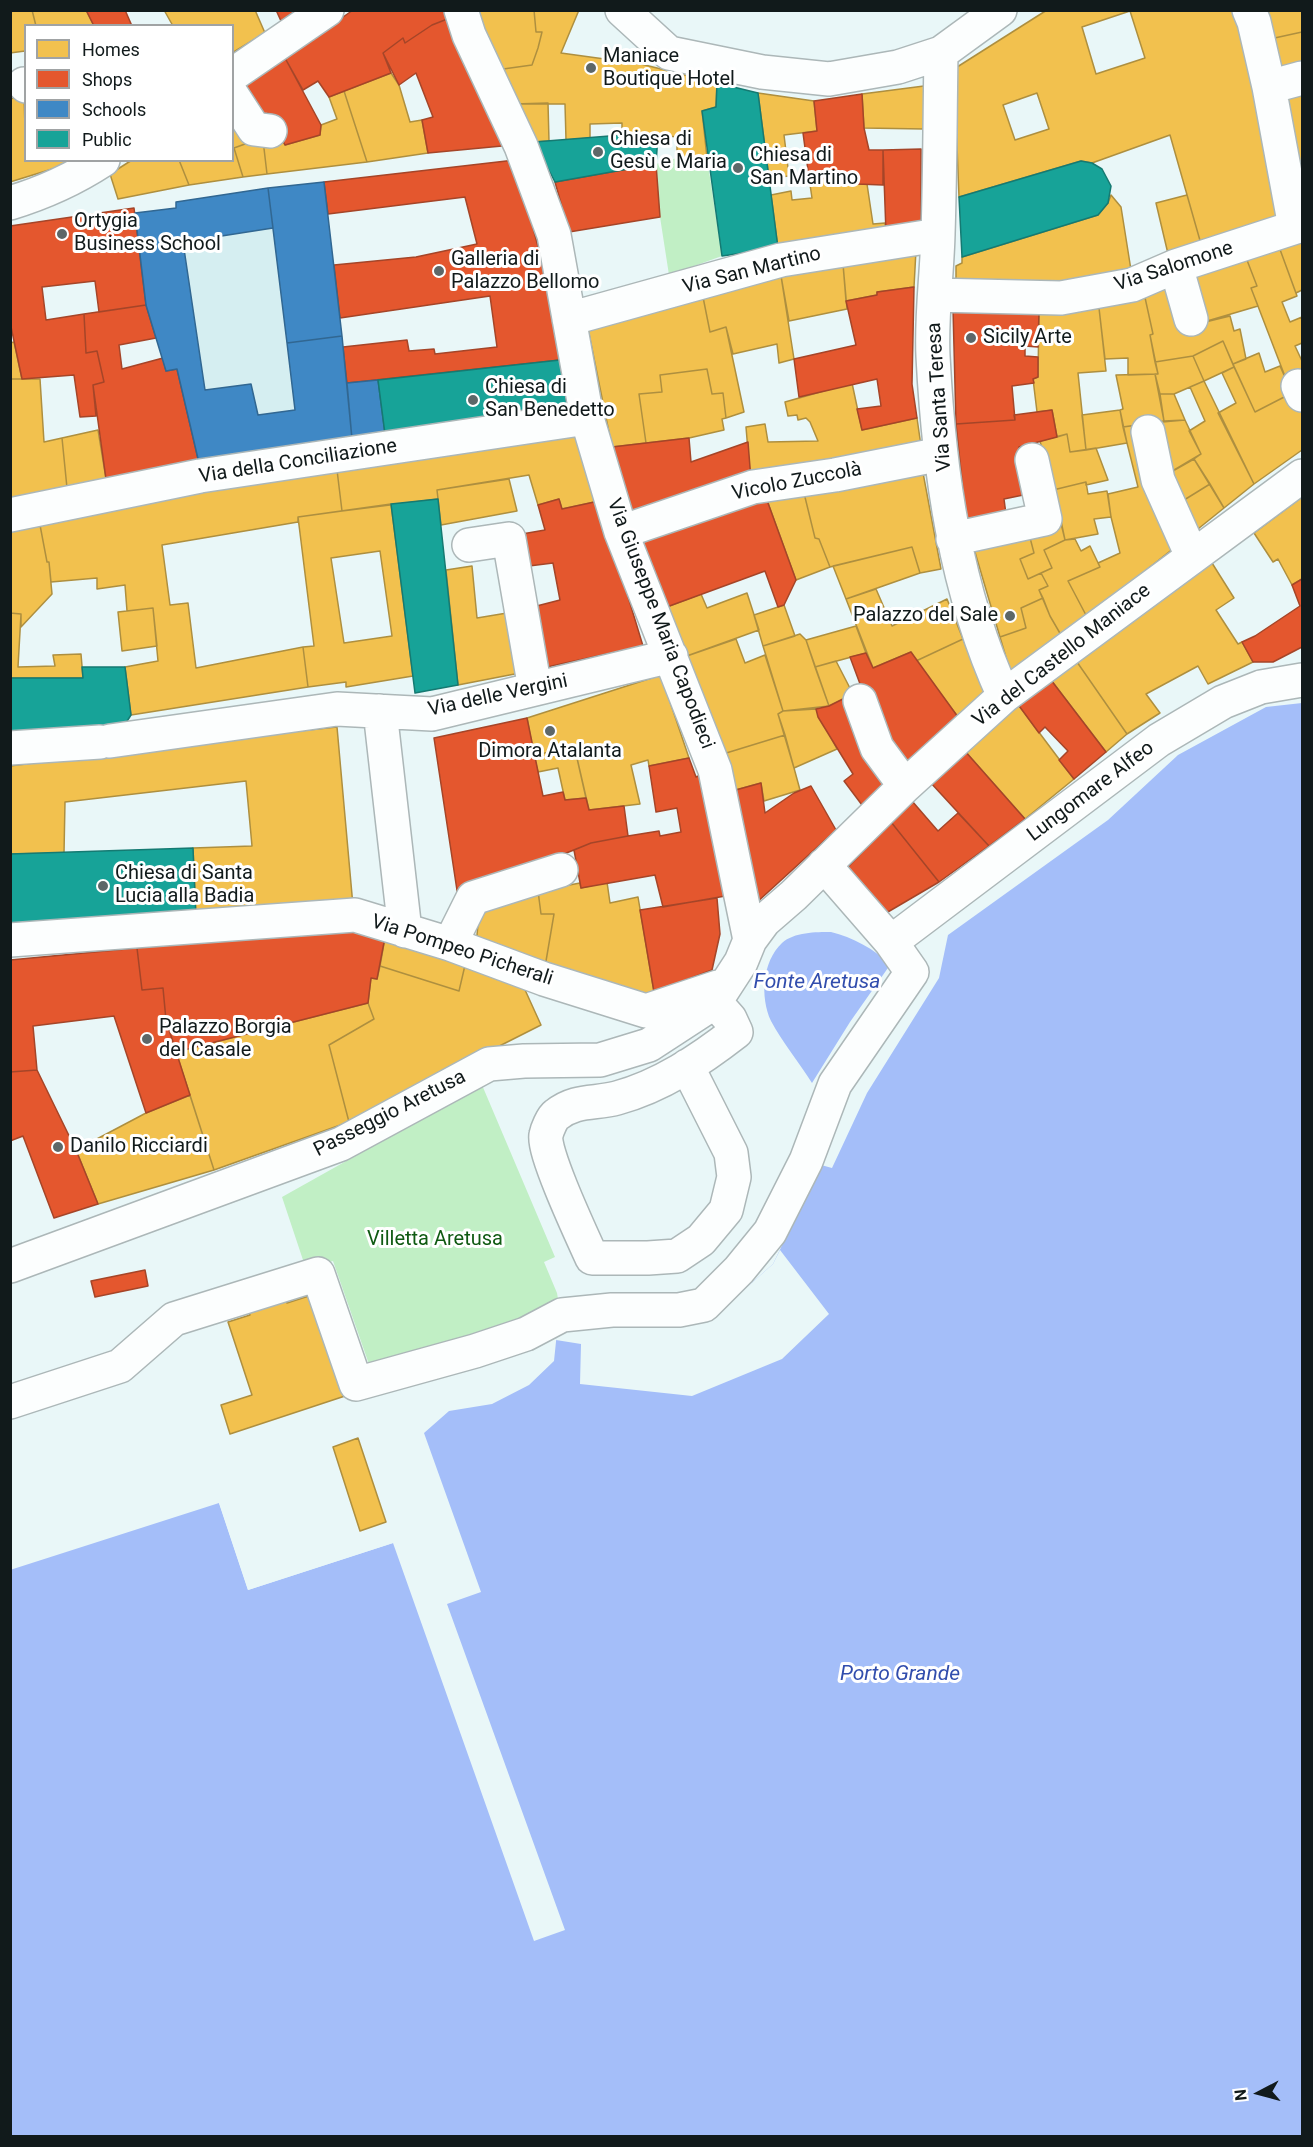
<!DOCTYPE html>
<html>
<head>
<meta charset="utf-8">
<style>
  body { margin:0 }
  #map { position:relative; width:1313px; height:2147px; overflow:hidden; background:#e9f7f8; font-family:Roboto,sans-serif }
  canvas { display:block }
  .frame { position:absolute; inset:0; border:12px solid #111a1b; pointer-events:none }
  .legend { position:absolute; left:24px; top:24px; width:210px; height:138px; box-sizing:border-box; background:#fff; border:2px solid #a0a3a4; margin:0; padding:8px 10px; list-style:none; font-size:18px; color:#111a1b }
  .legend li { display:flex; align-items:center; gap:12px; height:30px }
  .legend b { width:30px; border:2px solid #a0a3a4 }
  .north { position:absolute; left:1229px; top:2063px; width:60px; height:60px; -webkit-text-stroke:4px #fff; paint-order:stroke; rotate:264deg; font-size:16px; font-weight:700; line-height:24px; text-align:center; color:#111a1b }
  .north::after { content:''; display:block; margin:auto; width:21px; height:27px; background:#111a1b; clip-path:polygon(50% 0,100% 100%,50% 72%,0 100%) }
</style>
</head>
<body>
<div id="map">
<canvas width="1313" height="2147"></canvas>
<div class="frame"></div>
<ul class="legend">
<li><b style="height:16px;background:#f2c14e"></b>Homes</li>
<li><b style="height:16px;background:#e4572e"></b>Shops</li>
<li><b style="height:16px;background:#3f88c5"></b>Schools</li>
<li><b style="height:16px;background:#17a398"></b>Public</li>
</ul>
<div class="north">N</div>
</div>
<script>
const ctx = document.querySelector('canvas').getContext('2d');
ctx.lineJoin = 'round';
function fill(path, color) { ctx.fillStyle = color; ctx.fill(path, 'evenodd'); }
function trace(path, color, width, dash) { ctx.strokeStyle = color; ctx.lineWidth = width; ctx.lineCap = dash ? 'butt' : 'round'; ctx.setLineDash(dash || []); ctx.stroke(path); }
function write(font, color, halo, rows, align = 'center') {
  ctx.font = font + ' Roboto,sans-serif'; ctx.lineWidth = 6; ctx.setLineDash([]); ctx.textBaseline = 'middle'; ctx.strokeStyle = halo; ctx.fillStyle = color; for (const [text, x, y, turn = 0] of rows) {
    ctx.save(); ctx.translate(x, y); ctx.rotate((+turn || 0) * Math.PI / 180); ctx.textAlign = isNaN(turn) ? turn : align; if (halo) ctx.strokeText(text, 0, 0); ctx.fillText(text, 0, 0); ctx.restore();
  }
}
const built = new Path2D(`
  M268,188L287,342L342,336L352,439L199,463L146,305L135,213L176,208V202Z`);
const green = new Path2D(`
  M677,158H707L722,256L669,275L660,217L656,164Z
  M482,1085L555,1257L544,1262L557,1293L559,1305L518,1324L371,1370L333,1261L306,1269L282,1197Z`);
const water = new Path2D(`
  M1302,703V2136H11L10,1570L219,1503L248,1590L393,1543L534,1941L565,1930L447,1604L481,1592L424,1433L449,1411L492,1404L529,1385L554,1361L557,1332L719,1312L773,1264L821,1165L832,1168L867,1093L939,978L948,935L1108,820L1178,755L1266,707Z
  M831,932C852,937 875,949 890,965L850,1022L812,1083C799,1062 782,1042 771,1021C760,997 762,962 782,943C794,932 816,932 831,932Z`);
const pier = new Path2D(`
  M780,1250L829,1314L782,1359L692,1396L580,1384L581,1344L556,1340L557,1332L719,1312L773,1264Z
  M218,1500L222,1502L250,1586L392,1540L393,1543L248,1590Z`);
const homes = new Path2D(`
  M17,10H32L36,26H26V54L25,51L10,53V12Z
  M32,10H86L94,26H36Z
  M164,10H255L265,33L232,53V26H173Z
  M473,10H534L536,32H542L538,48L532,65L496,70Z
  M534,10H579L561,53L641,64L717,83L716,107L702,111L707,158H677V137L658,135H622V123L590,124V138L566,140L565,104H514L496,70L532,65L538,48L542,32H536Z
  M1047,10H1235L1286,220L1201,244L1170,135L1092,163L1081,161L959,197L954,69ZM1130,11L1145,58L1096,74L1082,27ZM1037,93L1049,129L1015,140L1003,105Z
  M1264,10H1302V32L1270,39Z
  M1302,32V70L1280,77L1270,39Z
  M391,73L399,85L410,122L422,120L428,153L367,162L344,91Z
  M924,86V129L864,128L862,94Z
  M1302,88V161L1295,162L1283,92Z
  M344,91L367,162L267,174L263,140L282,138L285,145L320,135L321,125L337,119L329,97Z
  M758,93L814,101L817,131L784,135L789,176L769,178Z
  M24,95L26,160H74L75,162L10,182V99Z
  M548,103L549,141L534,142L514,104Z
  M232,105L256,140L234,148L243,177L189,185L179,160H232Z
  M256,140H263L267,174L243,177L234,148Z
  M132,160H179L189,185L118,199L110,174Z
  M856,177L857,184H867L873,224L885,223L886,233L778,248L771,195L791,191L792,200L812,198L809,178Z
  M1111,195L1121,207L1131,270L1078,282L956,288V266L962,263V257L1098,215L1108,203Z
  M1187,195L1201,244L1169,258L1156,203Z
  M1302,235V290L1296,293L1278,244Z
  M1278,244L1297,296L1282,302L1290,322L1302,317V343L1295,346L1302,361V371L1286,379L1251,288L1257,286L1245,255Z
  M916,250L914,287L877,292V295L846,301L843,264Z
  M1245,255L1257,286L1251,288L1258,306L1197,324L1183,276Z
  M843,264L847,309L789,321L781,276Z
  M781,276L794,359L779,363L777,344L733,354L726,327L710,332L703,297Z
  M1176,279L1189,326L1230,316L1234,331L1240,329L1246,359L1233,364L1223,341L1193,356L1155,362L1150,335L1153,334L1144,293Z
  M1144,293L1153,334L1150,335L1158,374L1128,375V358L1105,359L1099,308Z
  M703,297L710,332L726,327L744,412L726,418L723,393L712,394L707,369L660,375L662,392L639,394L646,443L612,447L588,329Z
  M1099,308L1106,371L1078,373L1086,450L1070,452L1067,434L1057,437L1052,410L1037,412L1033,379L1038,377L1039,311Z
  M1223,341L1234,367L1204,381L1193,356Z
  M14,342L22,379H10V343Z
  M1259,353L1265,372L1280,366L1292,393L1255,412L1233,364Z
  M1193,356L1204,381L1174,394H1160L1155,374H1158L1155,362Z
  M1234,367L1255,412L1292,393L1302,413V450L1254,484L1218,413L1236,403L1222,373Z
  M707,369L712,394L723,393L726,418L722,419L724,430L689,438L646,443L639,394L662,392L660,375Z
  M1155,374L1164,421L1123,427L1120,410L1123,409L1116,375Z
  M10,379H40L44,442L62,438L67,488L10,499Z
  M1204,381L1254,484L1224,508L1194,459L1201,454L1189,431L1205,421L1190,387Z
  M852,383L862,430L917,418L922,453L750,475L746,427L765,424L768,442L818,441L810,422L806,418L798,420L797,415L788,416L785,402Z
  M1160,394H1174L1185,420L1164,421Z
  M1120,410L1127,443L1086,450L1082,415Z
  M1185,420L1201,454L1164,476L1151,423Z
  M1138,425L1179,544L1087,617L1068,581L1100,567L1098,563L1120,553L1111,517L1108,494L1138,487L1123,427Z
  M98,430L106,479L67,488L62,438Z
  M577,431L599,501L562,509L559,499L538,505L529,475L437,490L438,499L342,511L337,470Z
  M1067,434L1070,452L1096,448L1108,480L1086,485V482L1053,490L1040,441Z
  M1194,459L1210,484L1176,505L1164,476Z
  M921,462L941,569L920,573L912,547L830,567L819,539L815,538L803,489Z
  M337,470L342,511L298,517V522L162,545L170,605L188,603L196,668L303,647L308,687L131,715L125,667L158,661L153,608L127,611L125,585L97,589V578L51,582L49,562H47L40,525L195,493Z
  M509,479L517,511L441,525L437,490Z
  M1086,482L1088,494L1107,491L1111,517L1094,519L1098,534L1065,540L1053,490Z
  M1210,484L1224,508L1188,537L1176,505Z
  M803,489L815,538L819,539L830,567L796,580L764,492Z
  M1302,497V579L1292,585L1278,559L1273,562L1254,533Z
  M391,504L413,676L346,687V682L308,687L303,647L314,646L298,517ZM380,551L392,636L344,643L331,558Z
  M1061,521L1065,540L1044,550L1052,568L1028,579L1020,559L1034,553L1028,530Z
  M40,525L47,562H49L52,594L21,627V614L10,613V530Z
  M1028,530L1034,553L1020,559L1028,579L1041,573L1048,586L1039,590L1043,598L1021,608L1026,628L1000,637L972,542Z
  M1075,539L1081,551L1090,546L1100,567L1068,581L1087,617L1061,635L1050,616L1039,590L1048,586L1041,573L1052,568L1044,550L1065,540Z
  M912,547L920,573L846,599L833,566Z
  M1212,563L1234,598L1216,610L1238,644L1242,642L1253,662L1208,684L1198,666L1146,694L1160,713L1127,734L1077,662Z
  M472,566L477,618L513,612L525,672L458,685L446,570Z
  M876,589L892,626L947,599L963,639L916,661L911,652L873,668L846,599Z
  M747,593L759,630L684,657L664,608L701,594L707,608Z
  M1043,598L1050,616L1061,635L1010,671L1000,637L1026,628L1021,608Z
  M784,605L795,636L763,646L754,615Z
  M153,608L157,646L122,651L118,612Z
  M10,613L21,614L18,667L55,666L53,655L81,654L83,678H10Z
  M856,626L866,653L815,667L806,640Z
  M800,634L806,640L829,706L783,711L763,646Z
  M736,639L745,663L765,655L783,711L778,714L785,735L723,754L684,657Z
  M963,639L985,693L958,717L916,661Z
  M836,661L853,694L829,706L815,667Z
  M1077,662L1127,734L1106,752L1051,680Z
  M661,675L689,758L649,766L648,760L631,765L640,804L589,810L574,745L534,756L527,718Z
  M1017,703L1074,779L1025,819L964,750Z
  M816,709L837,749L794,768L778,714L783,711Z
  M337,727L353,906L196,918L193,848L252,846L246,781L65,802L64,853L10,854V766L223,739Z
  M785,735L800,790L764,801L761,783L732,791L723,754Z
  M574,745L586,798L565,800L558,768L538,772L534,756Z
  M607,882L610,903L638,897L654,992L637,995L545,967L554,914H541L538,891L580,883L581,888Z
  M538,891L541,914H554L545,967L476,946L480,902Z
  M386,932L466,961L459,991L380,966Z
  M466,961L521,981L541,1025L349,1122L329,1045L374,1019L368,1003L371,978L377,979L380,966L459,991Z
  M368,1003L374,1019L329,1045L349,1122L214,1170L176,1052Z
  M190,1095L214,1170L98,1204L76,1150L146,1113Z
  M283,1290L287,1303L312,1295L345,1396L230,1434L221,1405L252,1395L228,1322L250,1315L246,1302Z
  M358,1438L386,1522L360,1531L333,1447Z`);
const shops = new Path2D(`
  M86,10H125L132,26H94Z
  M276,10H297L281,21Z
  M353,10H453L455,16L432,25L405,43L403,38L383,53L391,73L329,97L318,81L303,90L285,58Z
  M455,16L502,146L428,153L422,120L433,117L416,73L399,85L383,53L403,38L405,43L432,25Z
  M285,58L321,125L320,135L285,145L268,113L255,122L237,92Z
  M862,94L864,128L869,150H883V185L857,184L856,177L809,178L803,133L817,131L814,101Z
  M921,149V229L886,233L883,150Z
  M515,160L553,303L560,360L347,383L343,347L407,340L409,351L434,349L435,354L497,347L490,296L340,318L334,265L416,257L477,244L465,197L328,214L324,182Z
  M656,164L660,217L569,232L555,182Z
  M134,208L146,305L99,312L95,281L42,287L46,320L84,314L86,353L97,351L104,382L93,385L96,416L80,417L74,375L22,379L10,322V226Z
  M914,287L912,384L917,418L862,430L857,409L881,406L877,379L799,397L794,359L856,345L846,301L877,295V292Z
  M146,305L156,338L119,345L122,369L163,358L166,371L177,369L199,463L106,479L93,385L104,382L97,351L86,353L84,314Z
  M953,309L1039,311L1038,347L1025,346V356L1038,357V377L1033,379L1034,383L1012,386L1015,420L956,424Z
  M1052,410L1057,437L1019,447L1028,494L1004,499L1007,522L967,528L956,424L1015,420L1014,415Z
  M689,438L691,462L748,442L751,480L633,524L612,447Z
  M764,492L796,580L784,605L778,607L765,571L664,608L635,534Z
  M559,499L562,509L599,501L643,646L538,669L525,609L560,600L553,563L529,566L522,534L545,530L538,505Z
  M1302,579V647L1273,662H1253L1242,642L1255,636L1300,606L1292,585Z
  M911,652L958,717L900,770L882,743L850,657L866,653L873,668Z
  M1051,680L1106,752L1074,779L1059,760L1068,751L1045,727L1039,733L1017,703Z
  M853,694L892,777L862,805L844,781L853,774L818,717L816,709L829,706Z
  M527,718L543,796L563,792L565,800L586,798L589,810L624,806L628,836L591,843L458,897L434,738Z
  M964,750L1025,819L989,846L930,782Z
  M689,758L696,777L703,774L731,895L663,907L655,875L581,888L574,850L591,843L628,836L659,831L660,836L681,832L677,808L656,812L649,766Z
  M761,783L765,813L794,793L811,786L836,830L755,904L732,791Z
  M912,801L938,831L958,813L989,846L939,882L891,822Z
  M891,822L939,882L881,916L848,867Z
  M717,898L720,934L712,970L654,992L640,910Z
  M371,929L386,932L377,979L371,978L368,1003L176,1052L166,1020L163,988L142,990L137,948L232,938Z
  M137,948L142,990L163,988L166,1020L190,1095L146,1113L114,1016L33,1026L37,1070L10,1072V960Z
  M37,1070L76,1150L98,1204L54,1218L23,1136L10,1141V1072Z
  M145,1270L148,1286L95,1297L91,1281Z`);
const schools = new Path2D(`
  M324,182L342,336L287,343L268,188Z
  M268,188L273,228L183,242L205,390L251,384L258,415L295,410L287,343L342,336L352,439L199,463L177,369L166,371L146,305L135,213L176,208V202Z
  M378,380L385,434L352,439L347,383Z`);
const public = new Path2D(`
  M717,83L758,93L778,248L722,256L702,111L716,107Z
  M622,135H658L656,164L555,182L534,142Z
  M1081,161L1092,163L1102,169L1111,186L1108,203L1098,215L962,257L959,197Z
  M560,360L568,413L385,434L378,380Z
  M438,499L458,685L415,693L391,504Z
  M82,667H125L131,715L122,729L10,733V678H83Z
  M193,848L196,918L10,925V854Z`);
const minor = new Path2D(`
  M461,10L469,35L521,146L554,235L587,418L621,532L715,770L750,940
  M622,10L669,53L762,72L829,79L898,67L941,53L1000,10
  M1249,10L1254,22L1269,87L1295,227
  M941,53C940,113 940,174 938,234C937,275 931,316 933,356C939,472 955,590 1004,696
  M232,75L327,10
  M24,84L26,86
  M1269,87L1302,78
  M232,95L254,129L270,131
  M10,203C43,193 74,179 103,160
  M1176,266L1191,319
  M935,295L1061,298L1132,285L1176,266L1302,225
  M569,319L781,260L938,235
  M1298,386L1302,395
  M1148,432L1158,480L1192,556
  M10,515L200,476L587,418
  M621,532L753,487L835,475L941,454
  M953,539L1045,519L1032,460
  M469,545L509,539L535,689
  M860,701L877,748L905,786
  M380,711L405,931
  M110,741L337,709L432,714L671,656
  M10,748L100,742
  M10,940L355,915L450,944L544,979L646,1011L718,987
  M891,942L1159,740L1223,702L1261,687L1302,680
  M450,944L473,898L561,870
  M687,1066L731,1153L734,1177L726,1210L701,1240L677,1256L648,1258H592C583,1238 542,1151 546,1135C547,1130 552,1118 556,1115C576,1099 595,1104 617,1098C661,1086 700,1060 736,1032L730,1019L715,1002
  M10,1266L341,1144L489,1064L524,1061L600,1060L649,1045L715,1002L741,962L750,940L764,921L794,895L905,786L1004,696L1302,476
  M10,1402L120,1366L174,1319L318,1274L356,1384L475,1351L526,1334L562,1315L612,1310H679L704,1305L739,1270L770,1232L806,1161L835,1084L912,972L891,942L824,865`);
const markers = [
  [591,68,6,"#5d6768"],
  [598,152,6,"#5d6768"],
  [738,168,6,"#5d6768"],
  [62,234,6,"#5d6768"],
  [439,271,6,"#5d6768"],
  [971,338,6,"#5d6768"],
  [473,400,6,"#5d6768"],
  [1010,616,6,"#5d6768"],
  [550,731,6,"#5d6768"],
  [103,886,6,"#5d6768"],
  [147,1039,6,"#5d6768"],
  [58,1147,6,"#5d6768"]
];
const poiNames = [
  ["Maniace",603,57],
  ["Boutique Hotel",603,80],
  ["Chiesa di",610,140],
  ["Gesù e Maria",610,163],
  ["Chiesa di",750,156],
  ["San Martino",750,179],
  ["Ortygia",74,222],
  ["Business School",74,245],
  ["Galleria di",451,260],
  ["Palazzo Bellomo",451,283],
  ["Sicily Arte",983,338],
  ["Chiesa di",485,388],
  ["San Benedetto",485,411],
  ["Palazzo del Sale",998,616,"right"],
  ["Dimora Atalanta",550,752,"center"],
  ["Chiesa di Santa",115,874],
  ["Lucia alla Badia",115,897],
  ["Palazzo Borgia",159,1028],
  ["del Casale",159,1051],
  ["Danilo Ricciardi",70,1147]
];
const streetNames = [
  ["Via Salomone",1174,267,-18],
  ["Via San Martino",752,271,-14],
  ["Via Santa Teresa",940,397,-94],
  ["Via della Conciliazione",298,462,-9],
  ["Vicolo Zuccolà",797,482,-11],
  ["Via Giuseppe Maria Capodieci",660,624,69],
  ["Via del Castello Maniace",1062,656,-38],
  ["Via delle Vergini",498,696,-12],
  ["Lungomare Alfeo",1091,792,-37],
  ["Via Pompeo Picherali",462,951,18],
  ["Passeggio Aretusa",390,1114,-27]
];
const parkNames = [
  ["Villetta Aretusa",435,1240]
];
const waterNames = [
  ["Fonte Aretusa",817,983],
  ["Porto Grande",900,1675]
];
fill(built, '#d5eef1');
fill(green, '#c1efc5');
fill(water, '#a4bef9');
fill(pier, '#e9f7f8');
fill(homes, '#f2c14e');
trace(homes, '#ae8f3f', 1.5);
fill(shops, '#e4572e');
trace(shops, '#a54528', 1.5);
fill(schools, '#3f88c5');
trace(schools, '#316792', 1.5);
fill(public, '#17a398');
trace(public, '#157a72', 1.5);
trace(minor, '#acb7b8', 36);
trace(minor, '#fcfefe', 33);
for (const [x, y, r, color] of markers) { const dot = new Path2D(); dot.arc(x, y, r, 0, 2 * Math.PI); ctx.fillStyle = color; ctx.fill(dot); trace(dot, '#fff', 2); }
write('20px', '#111a1b', '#fff', poiNames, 'left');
write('20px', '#111a1b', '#fff', streetNames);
write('20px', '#0f5a12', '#fff', parkNames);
write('italic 21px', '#314dad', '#fff', waterNames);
</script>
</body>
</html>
